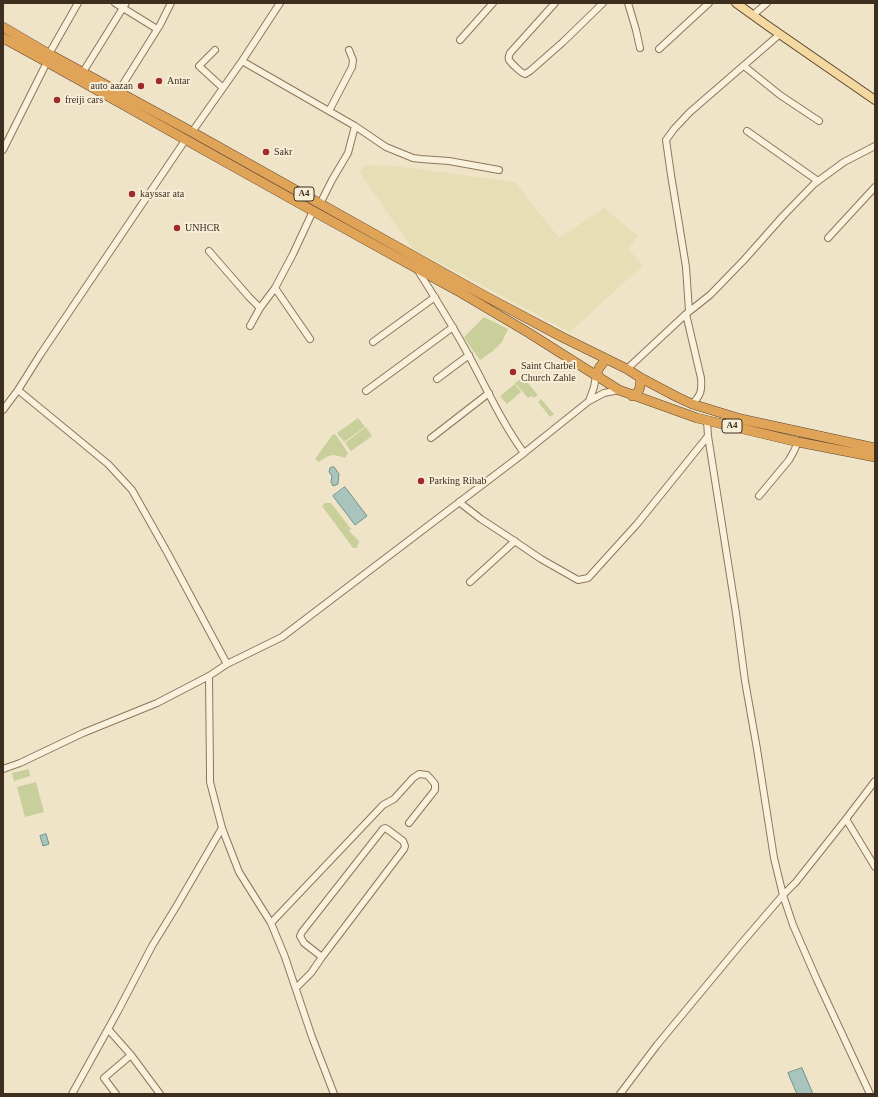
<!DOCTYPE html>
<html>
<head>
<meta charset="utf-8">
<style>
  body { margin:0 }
  #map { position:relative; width:878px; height:1097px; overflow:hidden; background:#f0e4c8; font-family:Georgia,serif }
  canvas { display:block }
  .frame { position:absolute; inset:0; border:4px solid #3d2e20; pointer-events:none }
</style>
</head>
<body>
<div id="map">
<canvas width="878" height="1097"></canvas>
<div class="frame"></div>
</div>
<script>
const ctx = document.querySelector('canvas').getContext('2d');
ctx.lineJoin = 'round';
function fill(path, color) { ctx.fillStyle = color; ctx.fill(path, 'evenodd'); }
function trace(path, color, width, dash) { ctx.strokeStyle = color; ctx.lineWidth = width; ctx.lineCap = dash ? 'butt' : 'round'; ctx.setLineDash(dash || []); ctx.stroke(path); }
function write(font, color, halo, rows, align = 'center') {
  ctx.font = font + ' Georgia,serif'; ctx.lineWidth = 4; ctx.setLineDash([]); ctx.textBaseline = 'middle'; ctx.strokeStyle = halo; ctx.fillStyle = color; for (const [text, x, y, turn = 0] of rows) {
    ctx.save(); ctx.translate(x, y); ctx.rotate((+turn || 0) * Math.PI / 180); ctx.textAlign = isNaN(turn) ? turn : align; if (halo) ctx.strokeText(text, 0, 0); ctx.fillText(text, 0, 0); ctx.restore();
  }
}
const farmland = new Path2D(`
  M365,165L395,166L515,182L559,238L604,208L638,236L628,249L643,265L570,332L412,248L360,173Z`);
const green = new Path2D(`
  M484,317L508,329L502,342L493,351L480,360L472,349L464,337Z
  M523,377L538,395L534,398L531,396L528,398L515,383Z
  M515,384L521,392L507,404L500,396Z
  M541,399L554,414L550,417L538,402Z
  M358,418L365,427L344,442L337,433Z
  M366,427L372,436L351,451L345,443Z
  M333,434L336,435L348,453L345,458C333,454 330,454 319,462L315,459Z
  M325,503H331L351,529L349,531L359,541L357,548H353L322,506Z
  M29,769L30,776L14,781L12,773Z
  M36,782L44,812L25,817L17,787Z`);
const water = new Path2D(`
  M334,467L339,474L338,484L333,486L331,482L332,476L329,472L330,468Z
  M345,487L367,516L355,525L333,496Z
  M46,834L49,844L43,846L40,836Z
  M802,1068L813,1094H797L788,1073Z`);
const minor = new Path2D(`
  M115,3L157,29
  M555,3L510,53C509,56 508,57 509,60C512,64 521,73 525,74L530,71L563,42L603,3
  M628,3L636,30L640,48
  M753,15L767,3
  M460,40L493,3
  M659,49L709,3
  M215,50L199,66L223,88
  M49,54L78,3
  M242,61L355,126L348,153L332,180L320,204
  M744,66L780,95L819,121
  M83,72L126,3
  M118,92L160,25L171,3
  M329,111L352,67L353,60L349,50
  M355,126L386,147L413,158L421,159L449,161L499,170
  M747,131L818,181
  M192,132L242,61L280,3
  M3,150L47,62
  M828,238L875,187
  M209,251L249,297L260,308
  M417,269C435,298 453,326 469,356C487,389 502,423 524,453
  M275,288L310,339
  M689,311L686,267L671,175L666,140L674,129L690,112L780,34
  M686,314L701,378C702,391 701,395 692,404
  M250,326L260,308L275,288L293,254L313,211
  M373,342L435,297
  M627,369L686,314L710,295L744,260L783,216L814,184L844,162L875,146
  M437,379L469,355
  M18,390L108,464L132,490L167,552L227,664
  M366,391L453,327
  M589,401L594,387L596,376
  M3,410L18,390L40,355L186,139
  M707,421L708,436L736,613L745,681L757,749L774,858L783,895L793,925L817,980L870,1094
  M431,438L489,393
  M759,496L789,460L794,451L798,442
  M459,502L481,519L507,536L541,559L578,580L588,578L637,524L708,436
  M470,582L515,541
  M209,676L210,773V782L222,828L227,841L239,872L271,923L285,957L312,1037L334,1094
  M3,769L20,763L83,733L157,703L209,676L227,664L282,637L524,453L589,401L604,393L619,390
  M846,819L875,867
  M385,828L387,829L403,841L405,846L404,849L322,957L304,943L300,936L302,932L383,829Z
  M271,923L383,805L394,799L413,778L419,774L427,775L430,778L435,784V790L409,823
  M296,988L311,973L322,957
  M108,1029L131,1055L160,1094
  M72,1094L118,1011L152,946L176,907L222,828
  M116,1094L104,1078L131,1055
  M620,1094L657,1045L740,945L783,895L796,882L846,819L875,781`);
const major = new Path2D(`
  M736,3L768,26L875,100`);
const highway = new Path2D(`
  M3,27L49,54L192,132L485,296L562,337L627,369L641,378L677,397L692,404L741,419L875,448
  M3,38L47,62L313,211L458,291L529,333L619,390L697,418L798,442L875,457
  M596,376L599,368L606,359
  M632,396C641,392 640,386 641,378`);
const markers = [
  [159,81,4,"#9e2a2b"],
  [141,86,4,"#9e2a2b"],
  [57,100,4,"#9e2a2b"],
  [266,152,4,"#9e2a2b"],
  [132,194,4,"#9e2a2b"],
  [177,228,4,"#9e2a2b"],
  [513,372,4,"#9e2a2b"],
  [421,481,4,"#9e2a2b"]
];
const shields = [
  [304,194,20],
  [732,426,20]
];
const shieldNames = [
  ["A4",304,194],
  ["A4",732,426]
];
const poiNames = [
  ["Antar",167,81],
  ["auto aazan",133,86,"right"],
  ["freiji cars",65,100],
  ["Sakr",274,152],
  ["kayssar ata",140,194],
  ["UNHCR",185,228],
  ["Saint Charbel",521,366],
  ["Church Zahle",521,378],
  ["Parking Rihab",429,481]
];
fill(farmland, '#e6deb5');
fill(green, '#c9cf9b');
fill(water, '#a9c4bc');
trace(water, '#6f938a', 1);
trace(minor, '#8d765c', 8);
trace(major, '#5b4430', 10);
trace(highway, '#5b4430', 10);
trace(minor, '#faf1dc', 6);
trace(major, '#f3d9a0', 8);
trace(highway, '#e0a458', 9);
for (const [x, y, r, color] of markers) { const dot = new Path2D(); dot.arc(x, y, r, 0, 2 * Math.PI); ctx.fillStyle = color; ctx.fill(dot); trace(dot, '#f7eed8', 1.5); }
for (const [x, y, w] of shields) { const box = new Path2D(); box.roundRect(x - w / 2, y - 7, w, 14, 3); ctx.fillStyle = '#f7eed8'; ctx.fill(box); trace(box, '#3d2e20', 1); }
write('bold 9px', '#3d2e20', null, shieldNames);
write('10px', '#3d2e20', '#f7eed8', poiNames, 'left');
</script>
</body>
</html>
